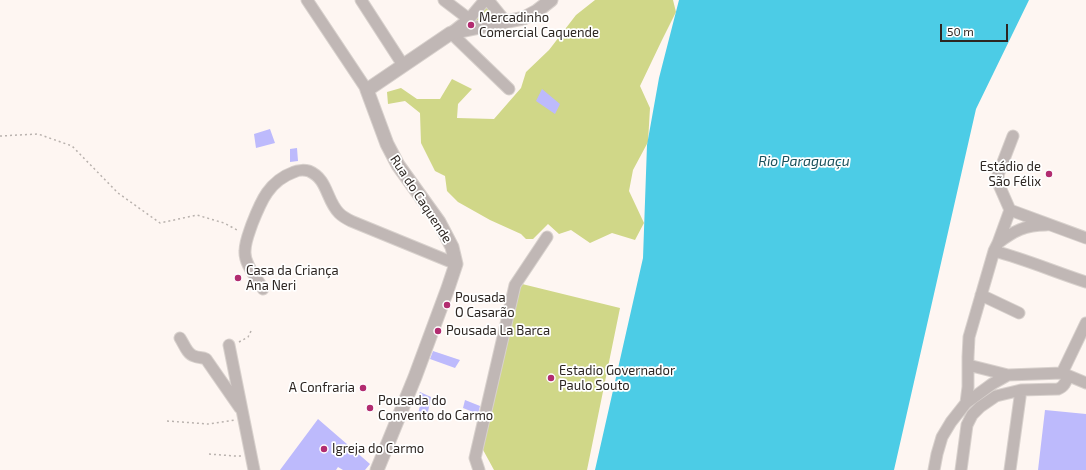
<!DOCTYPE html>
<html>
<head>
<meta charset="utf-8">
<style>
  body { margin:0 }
  #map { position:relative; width:1086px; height:470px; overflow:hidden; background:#fef6f2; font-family:"Exo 2",sans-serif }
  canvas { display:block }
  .scale { position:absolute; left:940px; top:24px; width:68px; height:18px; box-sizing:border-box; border:2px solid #2d2622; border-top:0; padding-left:5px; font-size:12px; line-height:14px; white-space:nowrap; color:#2d2622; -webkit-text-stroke:3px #fff; paint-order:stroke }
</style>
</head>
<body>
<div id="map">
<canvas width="1086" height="470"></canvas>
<div class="scale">50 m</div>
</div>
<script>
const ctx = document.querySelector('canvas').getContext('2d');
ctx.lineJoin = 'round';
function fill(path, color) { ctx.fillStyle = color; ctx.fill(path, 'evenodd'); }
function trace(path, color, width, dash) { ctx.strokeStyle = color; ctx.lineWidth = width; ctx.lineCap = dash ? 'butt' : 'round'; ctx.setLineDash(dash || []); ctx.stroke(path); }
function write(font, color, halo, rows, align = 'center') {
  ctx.font = font + ' "Exo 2",sans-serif'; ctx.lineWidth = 3.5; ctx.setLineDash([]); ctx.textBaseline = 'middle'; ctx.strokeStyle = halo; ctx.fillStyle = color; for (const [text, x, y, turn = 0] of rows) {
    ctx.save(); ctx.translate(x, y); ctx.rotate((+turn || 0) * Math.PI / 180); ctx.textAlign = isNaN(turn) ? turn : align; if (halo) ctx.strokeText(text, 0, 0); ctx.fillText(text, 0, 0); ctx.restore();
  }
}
const green = new Path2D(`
  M595,0H673L676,12L662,40L640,86L650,108L648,142L633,170L629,191L644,223L635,240L612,233L590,243L571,230L559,234L548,224L533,239H526L521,234L490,220L458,202L447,191L445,176L435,171L421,143L420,113L405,101L388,104L387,92L401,88L417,99H440L452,79L472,89L458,104L457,118L494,119L521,88L526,72L549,50L576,15Z
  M487,6L497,16L471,23Z
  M518,283L620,308L587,470H494L482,448Z`);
const water = new Path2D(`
  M679,0H1029L976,109L894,470H595L643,258L647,145L659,78Z`);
const building = new Path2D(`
  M542,89L560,104L555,114L536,101Z
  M270,129L275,143L256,148L254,134Z
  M297,148L298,161L290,162V149Z
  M433,351L460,360L455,368L430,359Z
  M420,392L431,397L427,417L418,414L421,401L417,399Z
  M465,400L480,406L478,414L463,408Z
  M1045,410L1086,414V470H1038Z
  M318,419L370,464L365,470H343L338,467L336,470H280Z`);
const path = new Path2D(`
  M0,136L38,134L72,146L118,193L160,223L197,215L224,223L239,231
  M239,342L248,337L251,331
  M167,421L208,424L235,420
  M209,454L234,456H242`);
const minor = new Path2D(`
  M307,0L367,90
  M361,0L403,65
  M444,0L469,19
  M485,0L469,19L451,33L509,89
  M488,0L506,22
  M1013,136L998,175L999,185L1010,210L1086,238
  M998,243C1014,231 1025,225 1046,225
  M994,251C1025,259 1055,272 1086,282
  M263,289C257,278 244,264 245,251C245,242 249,233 252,224C261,201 269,181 294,172C298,170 305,170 309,171C328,179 326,200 339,213C342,216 347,219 351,221L456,264
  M981,295L1019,313
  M180,338C184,344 187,354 194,356C198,358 202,357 206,359L240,408
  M229,345L254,470
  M968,365L1008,375L1062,373L1086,383
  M1062,373L1086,323
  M966,403L992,384L1008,375
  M479,470L475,458L515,285L547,237
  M934,470L937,454L942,437L951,422L966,403L968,387V357L969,337L994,251L998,243L1010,210
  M961,470L967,425L972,415L980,407L996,396L1021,390L1058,389C1064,387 1066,382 1068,376
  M1010,470L1021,390`);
const tertiary = new Path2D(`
  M377,470L415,377L448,288L456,264L452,247L439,222L398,165L387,144L367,90L451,33L524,18L537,11L551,0`);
const markers = [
  [471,25,4,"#b22c70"],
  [1049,174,4,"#b22c70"],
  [238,278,4,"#b22c70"],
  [447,305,4,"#b22c70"],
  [438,331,4,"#b22c70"],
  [551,378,4,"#b22c70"],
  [363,388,4,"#b22c70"],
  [370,408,4,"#b22c70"],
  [324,449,4,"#b22c70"]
];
const poiNames = [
  ["Mercadinho",479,18],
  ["Comercial Caquende",479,33],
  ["Estádio de",1041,167,"right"],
  ["São Félix",1041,182,"right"],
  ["Casa da Criança",246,271],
  ["Ana Neri",246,286],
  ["Pousada",455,298],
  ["O Casarão",455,313],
  ["Pousada La Barca",446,331],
  ["Estadio Governador",559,371],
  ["Paulo Souto",559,386],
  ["A Confraria",355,388,"right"],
  ["Pousada do",378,401],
  ["Convento do Carmo",378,416],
  ["Igreja do Carmo",332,449]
];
const streetNames = [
  ["Rua do Caquende",421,199,57]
];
const waterNames = [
  ["Rio Paraguaçu",804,161]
];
fill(green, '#d0d788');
fill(water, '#4ccce6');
fill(building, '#bdbafc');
trace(minor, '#d8d1cd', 13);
trace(tertiary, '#d8d1cd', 15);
trace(path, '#b9b2ae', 1.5, [2, 3]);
trace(minor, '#c0b7b5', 11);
trace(tertiary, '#c0b7b5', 13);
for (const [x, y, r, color] of markers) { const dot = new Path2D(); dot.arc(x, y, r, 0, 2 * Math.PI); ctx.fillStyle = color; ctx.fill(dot); trace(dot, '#fff', 1.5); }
write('13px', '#2d2622', '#fff', poiNames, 'left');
write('13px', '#2d2622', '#fff', streetNames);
write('italic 14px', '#1a505b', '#fff', waterNames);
</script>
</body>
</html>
